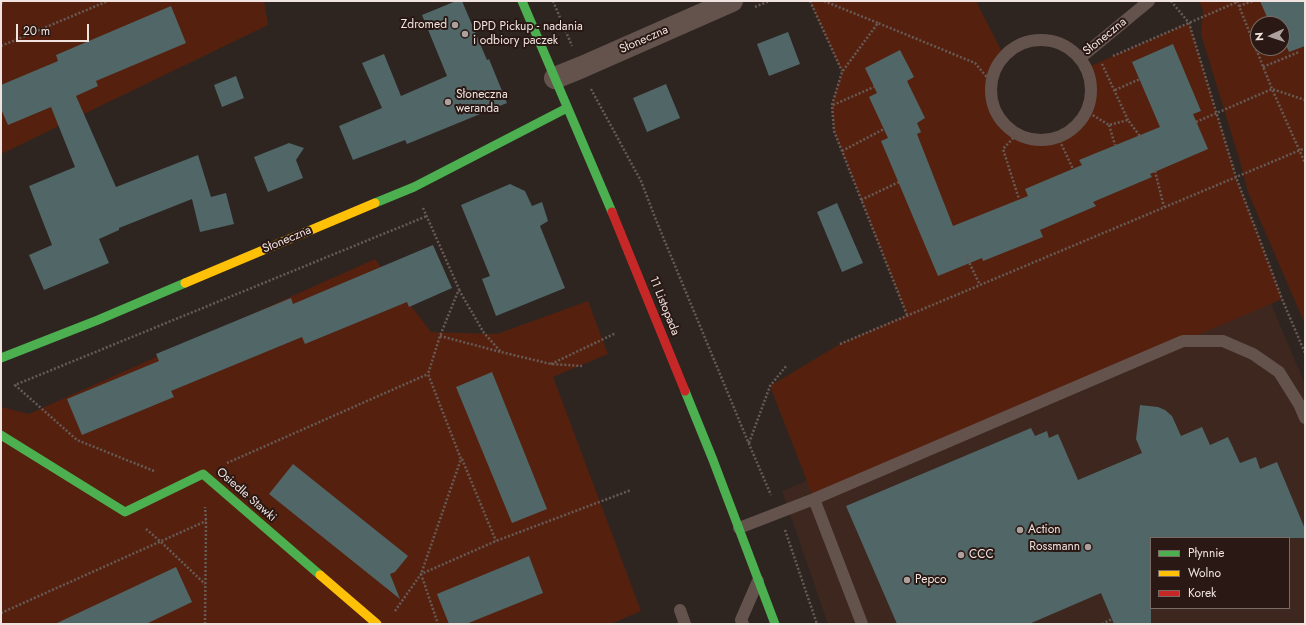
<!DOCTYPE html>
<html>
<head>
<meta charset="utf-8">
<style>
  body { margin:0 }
  #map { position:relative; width:1306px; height:625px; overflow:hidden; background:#2e2521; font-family:Jost,sans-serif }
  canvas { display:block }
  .frame { position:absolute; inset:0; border:2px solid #f1e4e0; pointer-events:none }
  .legend { position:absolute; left:1150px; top:537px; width:140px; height:72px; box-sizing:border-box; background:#291813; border:1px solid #796a65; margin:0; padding:5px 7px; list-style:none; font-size:12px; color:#f1e4e0 }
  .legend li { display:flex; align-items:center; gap:8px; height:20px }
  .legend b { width:20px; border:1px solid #796a65 }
  .north { position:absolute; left:1250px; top:16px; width:40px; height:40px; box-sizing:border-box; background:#291813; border:1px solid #796a65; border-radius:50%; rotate:267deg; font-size:11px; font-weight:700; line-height:16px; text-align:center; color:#f1e4e0 }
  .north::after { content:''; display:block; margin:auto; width:14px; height:18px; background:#ada19d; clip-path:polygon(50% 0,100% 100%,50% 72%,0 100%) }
  .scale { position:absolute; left:16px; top:24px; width:73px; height:18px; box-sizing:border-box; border:2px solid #f1e4e0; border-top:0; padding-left:5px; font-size:12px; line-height:14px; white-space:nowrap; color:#f1e4e0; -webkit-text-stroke:3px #291813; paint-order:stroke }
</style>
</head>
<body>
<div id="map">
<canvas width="1306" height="625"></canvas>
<div class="frame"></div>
<ul class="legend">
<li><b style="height:5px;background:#4caf50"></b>Płynnie</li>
<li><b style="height:5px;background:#ffc107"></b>Wolno</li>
<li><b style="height:5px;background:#c62828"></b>Korek</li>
</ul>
<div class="north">N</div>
<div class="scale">20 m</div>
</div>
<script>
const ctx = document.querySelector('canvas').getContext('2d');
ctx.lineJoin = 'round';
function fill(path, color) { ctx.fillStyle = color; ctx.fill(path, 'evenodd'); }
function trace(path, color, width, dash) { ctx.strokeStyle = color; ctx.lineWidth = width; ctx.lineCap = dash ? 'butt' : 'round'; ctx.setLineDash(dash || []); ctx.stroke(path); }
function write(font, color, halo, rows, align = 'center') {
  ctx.font = font + ' Jost,sans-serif'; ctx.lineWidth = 4; ctx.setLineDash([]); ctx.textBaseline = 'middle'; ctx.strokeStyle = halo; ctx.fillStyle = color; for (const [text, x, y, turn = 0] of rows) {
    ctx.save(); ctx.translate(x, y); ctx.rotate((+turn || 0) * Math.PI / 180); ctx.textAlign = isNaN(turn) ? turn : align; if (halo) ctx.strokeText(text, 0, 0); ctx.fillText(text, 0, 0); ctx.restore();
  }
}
const built = new Path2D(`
  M1264,287L1305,384V624H828L782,491ZM1151,538H1289V608H1151Z`);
const green = new Path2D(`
  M1,1H264L268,25L1,154Z
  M810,1H976L1003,54L990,81L994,112L1016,135L1037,141L1058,137L1075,127L1086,112L1091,90L1086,68L1189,23L1236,177L1282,299L814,499L770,386L840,344L907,315L834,131L832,105L842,72Z
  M1199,1H1305V324L1248,192L1239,158L1201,34L1203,10ZM1258,24H1282V48H1258Z
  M375,259L431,332L497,334L588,301L608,354L553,377L641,611L611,624H1V407L29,414Z`);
const building = new Path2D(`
  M456,1H462L487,60L489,59L507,103L407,144L405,140L353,160L339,126L382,108L362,63L384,54L401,96L447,76L422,15Z
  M1260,1H1305V46L1289,52L1282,36V24H1270Z
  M171,6L186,43L96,81L98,86L76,96L116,187L198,155L211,197L226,193L234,224L200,232L192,199L119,228V230L99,239L109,263L44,290L29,255L52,245L29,186L75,167L51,107L8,125L1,109V85L58,61L56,55Z
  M788,32L800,64L769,76L757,44Z
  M1173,44L1201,111L1193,114L1208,149L1150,174L1152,177L1093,202L1096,206L1040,230L1043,237L983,261L982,258L938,276L881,141L888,138L869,97L877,93L865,68L900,50L914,77L907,81L925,118L917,123L921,132L917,134L953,226L1028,196L1025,189L1082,165L1079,160L1160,127L1132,62Z
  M236,76L244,98L222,107L214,85Z
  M666,84L680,118L647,132L633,98Z
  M289,143L304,148L296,160L303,178L268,192L254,157Z
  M510,184L525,191L532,206L542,202L548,221L540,226L565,288L496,316L482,279L490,276L461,205Z
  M837,203L863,263L842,272L817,212Z
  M433,245L452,288L409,307L407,302L305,344L302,337L171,391L174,397L82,435L67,399L159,361L156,354L291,298L293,304Z
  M492,372L547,509L512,523L456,387Z
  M1140,405L1158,407L1165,410L1172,416L1181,436L1202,427L1210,445L1228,437L1240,463L1256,457L1260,469L1277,462L1305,529V538H1151V624H1114L1101,593L1029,624H897L846,506L1031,428L1035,436L1047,431L1049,438L1058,434L1078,480L1142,453L1136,439Z
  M293,464L408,556L395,572L390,574L400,599L269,494Z
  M529,556L543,593L466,624H449L437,594Z
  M176,567L192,602L146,624H55Z`);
const path = new Path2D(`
  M553,1L572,46
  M810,1L842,71
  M824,1L878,23
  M1171,1L1189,23L1236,177L1282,299L1305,353
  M1237,1L1272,89L1305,163
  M1,4L3,1
  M1239,6L1253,1
  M755,7L769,1
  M1,46L108,1
  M1113,56L1237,2
  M1102,64L1128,120
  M1263,67L1299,52
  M591,89L641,181L656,220L749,444L771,495
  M1115,90L1140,79
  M833,105L874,87
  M1086,111L1109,125L1128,120L1142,139
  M1196,122L1272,89L1305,100
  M1109,125L1115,145
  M1016,135L1003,149L1019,199
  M1058,137L1073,169
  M842,151L884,129
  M1154,167L1164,207
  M861,200L899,182
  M423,208L459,289L440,336L428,374L461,459L421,574L438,624
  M966,256L980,285
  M459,290L484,333L501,352L551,364L582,366
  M907,315L834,131L832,105L842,72L878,23L975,63L990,81
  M440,336L501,352
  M840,344L1305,148
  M551,364L616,333
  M749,443L770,386L787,365
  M462,459L496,541
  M227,463L428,374
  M154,471L77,440L15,385L427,216
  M146,529L161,542L205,584
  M785,530L817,624
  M395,611L421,574L496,541L631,490
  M1,613L206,521
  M205,624L206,521L205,507
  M1102,624L1112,619`);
const lane = new Path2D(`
  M991 90a50 50 0 1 1 100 0a50 50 0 1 1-100 0Z
  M1080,58L1149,1
  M814,499L862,624
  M739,528L814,499L1183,341H1223L1253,354L1279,372L1299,404L1305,418
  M680,610L685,624
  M743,624L741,620L758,581`);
const street = new Path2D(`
  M555,78L582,67L732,1`);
const fast = new Path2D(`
  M522,1L612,212
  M375,203L414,187L567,108
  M1,358L98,320L185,283
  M685,391L713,460L775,624
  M1,435L125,512L203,474L320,575`);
const slow = new Path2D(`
  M185,283L375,203
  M320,575L377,624`);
const jam = new Path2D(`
  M612,212L685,391`);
const markers = [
  [455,25,4,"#ada19d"],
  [465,34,4,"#ada19d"],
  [448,102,4,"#ada19d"],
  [1020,530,4,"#ada19d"],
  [1088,547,4,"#ada19d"],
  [961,555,4,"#ada19d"],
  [907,580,4,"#ada19d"]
];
const poiNames = [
  ["Zdromed",447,25,"right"],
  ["DPD Pickup - nadania",473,27],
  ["i odbiory paczek",473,41],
  ["Słoneczna",456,95],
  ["weranda",456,109],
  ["Action",1028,530],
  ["Rossmann",1080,547,"right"],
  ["CCC",969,555],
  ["Pepco",915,580]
];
const streetNames = [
  ["Słoneczna",1105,37,-39],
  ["Słoneczna",644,40,-24],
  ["Słoneczna",287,240,-23],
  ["11 Listopada",664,306,68],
  ["Osiedle Stawki",246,495,41]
];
fill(built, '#3d271f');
fill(green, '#55210e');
fill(building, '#506667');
trace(path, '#675b57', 2.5, [2, 2]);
trace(lane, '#64534d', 12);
trace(street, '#64534d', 22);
trace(fast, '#4caf50', 9);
trace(slow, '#ffc107', 9);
trace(jam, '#c62828', 9);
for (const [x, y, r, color] of markers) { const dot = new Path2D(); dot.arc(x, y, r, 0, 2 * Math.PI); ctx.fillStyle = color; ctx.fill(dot); trace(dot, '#291813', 1.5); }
write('12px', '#f1e4e0', '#291813', poiNames, 'left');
write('12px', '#f1e4e0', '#291813', streetNames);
</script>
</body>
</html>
